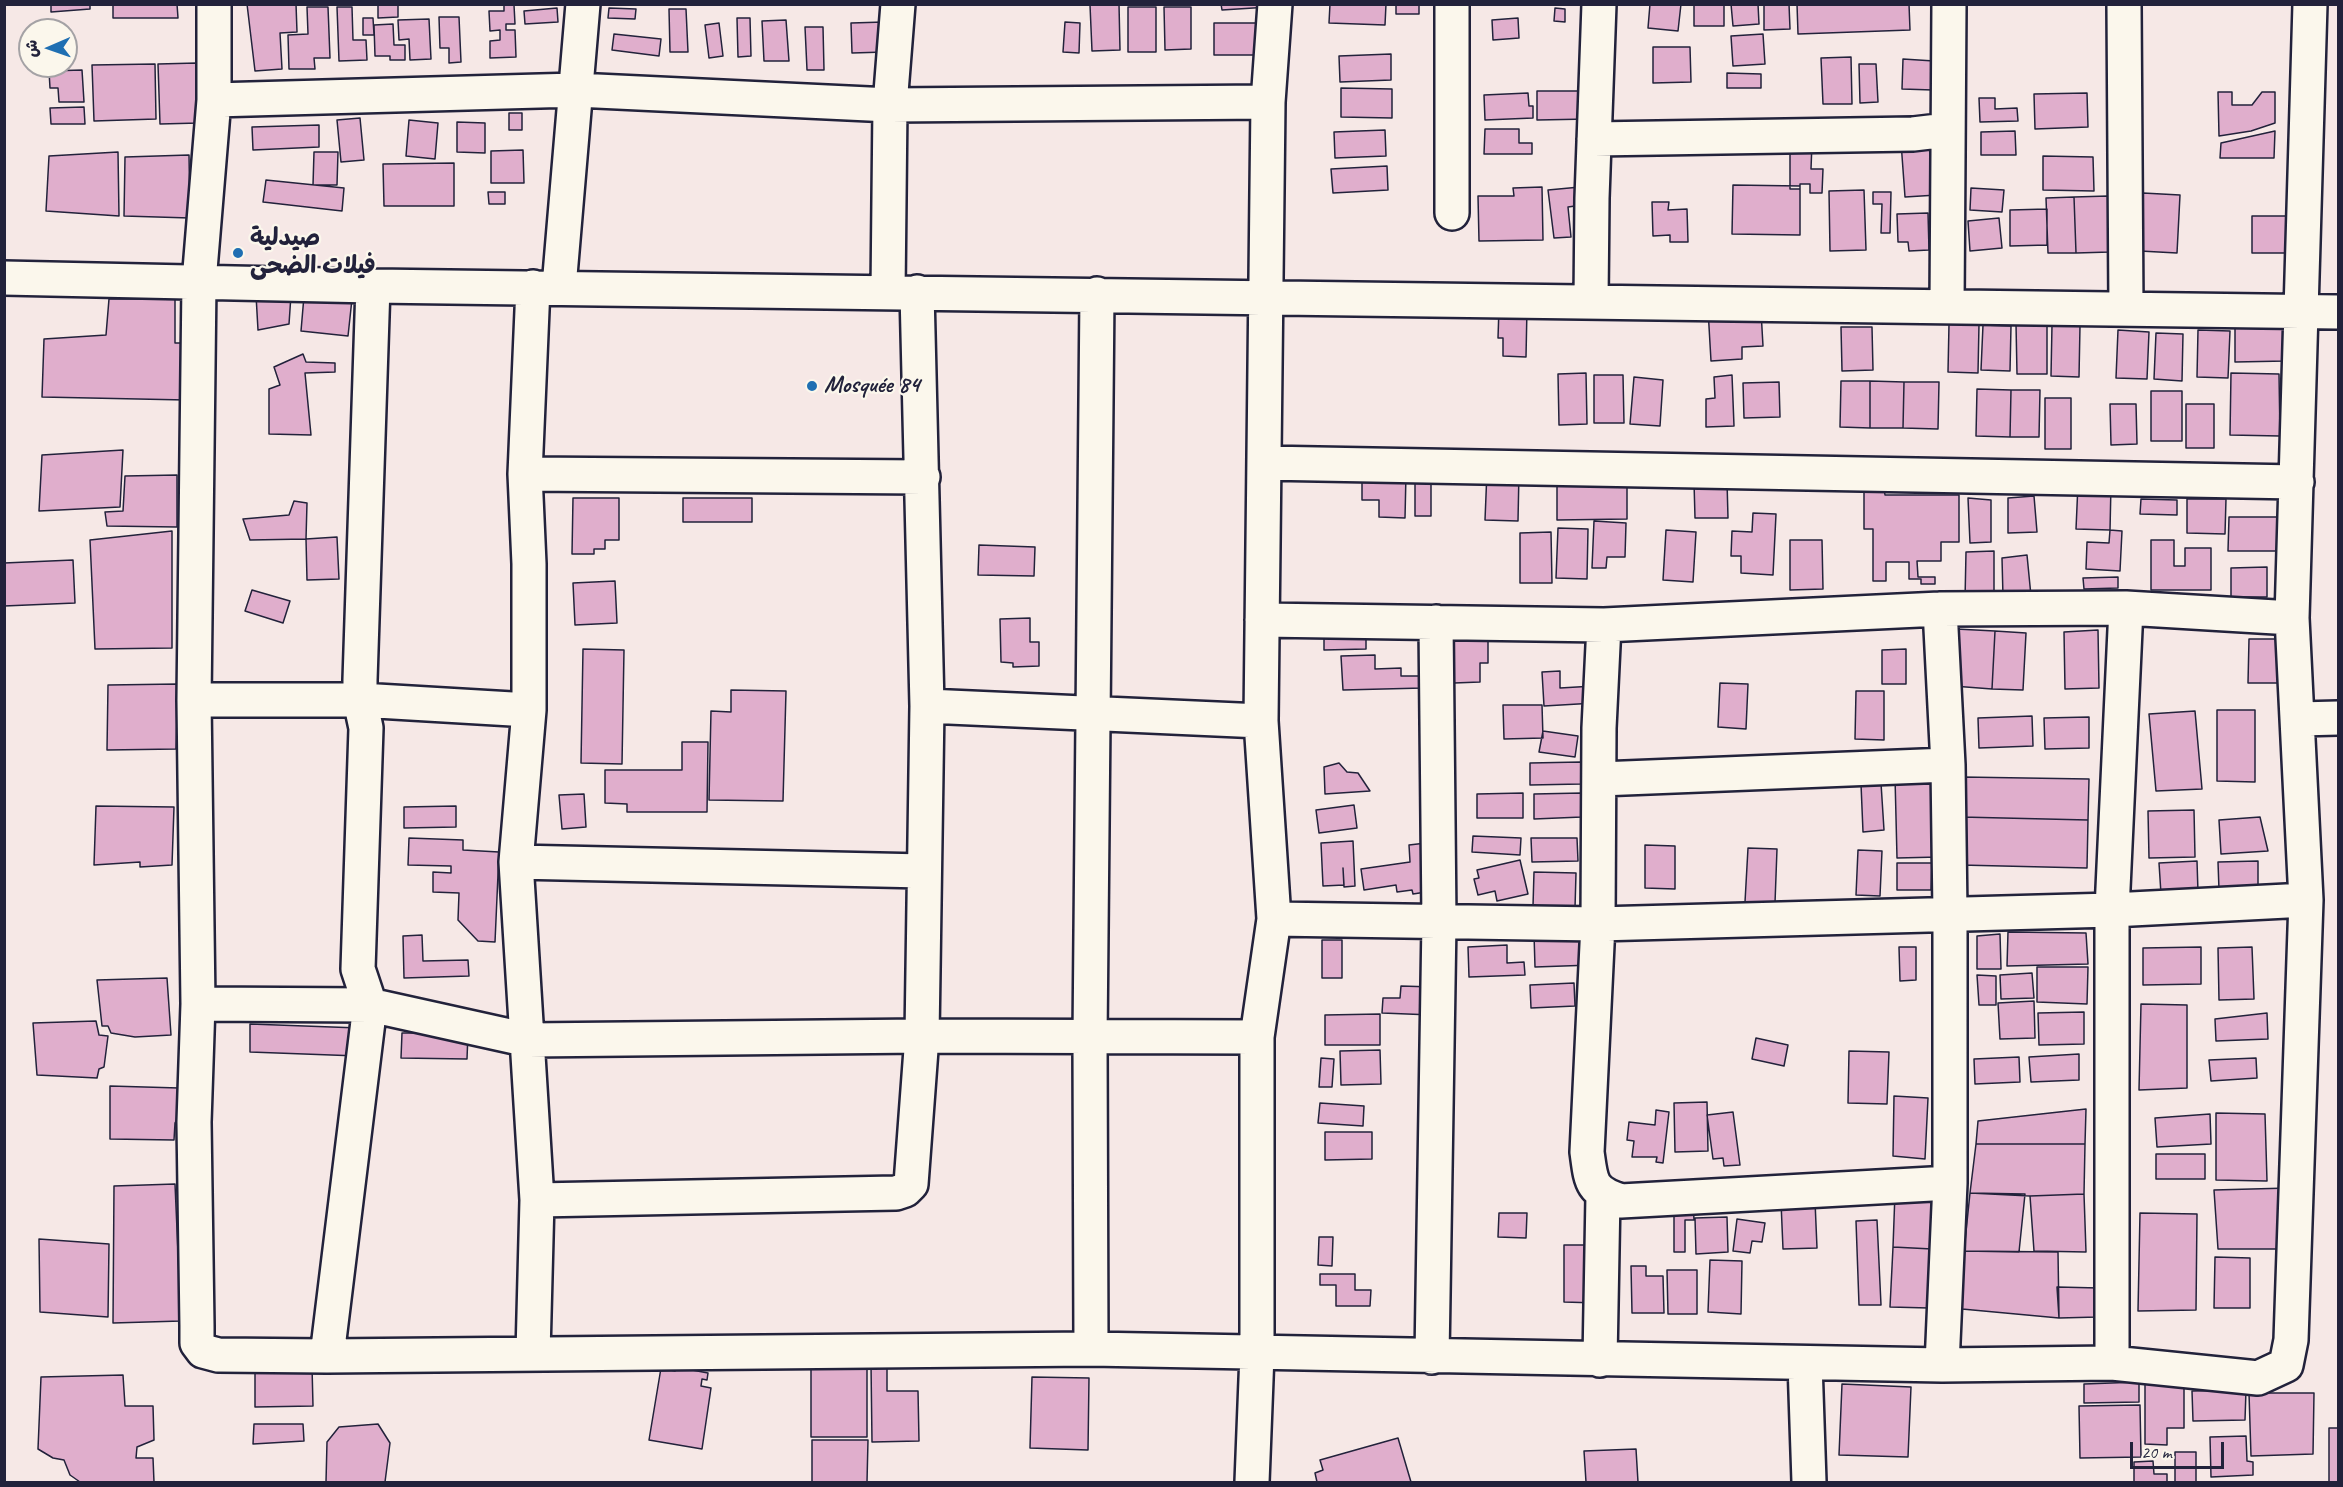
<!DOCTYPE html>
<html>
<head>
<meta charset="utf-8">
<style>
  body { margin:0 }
  #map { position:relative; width:2343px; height:1487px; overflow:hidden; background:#f6e8e6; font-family:Caveat,"Playpen Sans Arabic",sans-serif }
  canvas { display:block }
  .frame { position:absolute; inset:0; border:6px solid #22223b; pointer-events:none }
  .north { position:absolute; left:18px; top:18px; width:60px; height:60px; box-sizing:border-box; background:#fbf7ec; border:2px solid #a4a2a5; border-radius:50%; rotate:268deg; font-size:16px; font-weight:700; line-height:24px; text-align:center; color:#22223b }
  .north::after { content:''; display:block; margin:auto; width:21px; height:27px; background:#1f6fb2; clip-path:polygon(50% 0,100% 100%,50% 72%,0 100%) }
  .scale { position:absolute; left:2130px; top:1442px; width:94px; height:27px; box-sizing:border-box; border:3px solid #22223b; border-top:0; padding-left:8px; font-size:18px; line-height:21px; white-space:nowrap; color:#22223b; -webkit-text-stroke:4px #fbf7ec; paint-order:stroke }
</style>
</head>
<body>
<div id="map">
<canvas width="2343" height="1487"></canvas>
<div class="frame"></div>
<div class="north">ش</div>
<div class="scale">20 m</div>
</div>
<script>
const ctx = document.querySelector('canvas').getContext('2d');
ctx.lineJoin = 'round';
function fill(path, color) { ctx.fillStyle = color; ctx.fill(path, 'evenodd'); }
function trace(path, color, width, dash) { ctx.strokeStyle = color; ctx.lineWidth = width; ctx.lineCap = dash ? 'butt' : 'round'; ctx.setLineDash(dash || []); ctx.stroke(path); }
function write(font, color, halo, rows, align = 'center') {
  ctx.font = font + ' Caveat,"Playpen Sans Arabic",sans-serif'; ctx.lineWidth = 4.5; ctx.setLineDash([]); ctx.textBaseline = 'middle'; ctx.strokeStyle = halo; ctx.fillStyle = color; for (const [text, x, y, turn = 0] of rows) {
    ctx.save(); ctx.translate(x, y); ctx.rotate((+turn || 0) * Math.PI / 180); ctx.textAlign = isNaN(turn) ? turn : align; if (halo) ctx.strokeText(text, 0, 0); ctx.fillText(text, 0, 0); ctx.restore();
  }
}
const building = new Path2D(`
  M51,4H90V9L51,12Z
  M104,4H177L178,18H113V5Z
  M247,4H296L297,32L280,33L282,69L255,71Z
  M378,4H398V17L378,18Z
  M1119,4L1120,50L1092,51L1090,5Z
  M1221,4H1268L1269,7L1222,10Z
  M1330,4H1386L1385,25L1329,23Z
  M1396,4H1419V14H1396Z
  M1650,4H1681L1678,31L1648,28Z
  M1694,4H1724V26H1694Z
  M1731,4H1758L1759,24L1733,26Z
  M1764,4H1789L1790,29L1764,30Z
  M1797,4H1909L1910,30L1798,34Z
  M504,5H514L515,24H506V30H515L516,57L490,58V41L500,40V30L490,31L489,11H504Z
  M307,7H328L330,58H314L315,69H289L288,35L308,34Z
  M337,7H352L353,40H366L367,60L339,61Z
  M1128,7H1156V52H1128Z
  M1164,7H1191V49L1165,50Z
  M557,8L558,22L525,24L524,11Z
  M609,8L636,9L635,19L608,18Z
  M1555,8L1565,9V22L1554,21Z
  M669,9H686L688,52H670Z
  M439,17H459L461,62L449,63V48H440Z
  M363,18H373L374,35H363Z
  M737,18H750L751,56L738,57Z
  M1518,18L1519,38L1493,40L1492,20Z
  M429,19L431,59L410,60L409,39L399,40L398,20Z
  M786,20L789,61H764L762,21Z
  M884,22L885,52L852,53L851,23Z
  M1065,22L1080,23L1079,53L1063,52Z
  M719,23L723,56L709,58L705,25Z
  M1214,23H1261V55H1214Z
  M393,24L394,45H405V60H390V56H375L374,25Z
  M805,27H823L824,70H807Z
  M614,34L661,39L659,56L612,50Z
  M1763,34L1765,64L1733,66L1731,36Z
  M1653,47H1690L1691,82L1653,83Z
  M1391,54V80L1340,82L1339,56Z
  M1851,57L1852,104H1823L1821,58Z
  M1903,59L1934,61L1933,90L1902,89Z
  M197,63L199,123L160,124L158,64Z
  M155,64L156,119L94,121L92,65Z
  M1859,64H1876L1878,102L1860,103Z
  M82,70L84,102H59L58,88H50L49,71Z
  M1727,73L1761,74V88H1727Z
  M1341,88L1392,89V118L1341,117Z
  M1537,91H1589V119L1537,120Z
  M2218,92H2232V105H2252L2262,92H2275V123L2251,131L2219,136Z
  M1528,93L1529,106H1533V118L1485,120L1484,95Z
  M2087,93L2088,127L2035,129L2034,94Z
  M1979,98H1995V109L2017,108L2018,121L1980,122Z
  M84,107L85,124H51L50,108Z
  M509,113H522V130H509Z
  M360,118L364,160L341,162L337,120Z
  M409,120L438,123L435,159L406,156Z
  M457,122L485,123V153L457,152Z
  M319,125V147L253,150L252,127Z
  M1485,129H1519V143H1532V154H1484Z
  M1385,130L1386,156L1335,158L1334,132Z
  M2015,131L2016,155H1981V132Z
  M2275,131L2274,158H2220L2221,143Z
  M1933,140L1937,195L1905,197L1901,142Z
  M1790,143H1812L1811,169H1823L1822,193H1810V184H1800V189H1790Z
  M523,150L524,183H491V151Z
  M118,152L119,216L46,211L49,156Z
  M314,152H338L337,185H313Z
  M189,155L190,218L124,216L125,157Z
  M2043,156L2093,157L2094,191L2043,190Z
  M454,163V206H384L383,164Z
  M1387,166L1388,190L1333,193L1331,169Z
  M266,180L344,188L342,211L263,202Z
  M1733,185L1800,186V235L1732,234Z
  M1542,187L1543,240L1479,241L1478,196H1514L1513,188Z
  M1580,187L1582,205L1568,207L1571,237L1554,238L1548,190Z
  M1971,188L2004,190L2002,212L1970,210Z
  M1864,190L1866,250L1830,251L1829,191Z
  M488,192H505V204H489Z
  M1873,192H1891L1890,233H1881L1882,204H1873Z
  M2143,193L2180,195L2177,253L2140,251Z
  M2108,196L2110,252L2076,253L2074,197Z
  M2074,197L2076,253H2048L2046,198Z
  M1652,202H1669L1668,210L1687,209L1688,242H1670V235L1653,236Z
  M2047,209V245L2010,246V210Z
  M1928,213L1929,250L1909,251L1908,242H1898L1897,214Z
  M2252,216H2290L2291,253H2252Z
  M1999,218L2002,248L1970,251L1968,221Z
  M256,295H291L289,324L258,330Z
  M304,296L352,299L348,336L301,331Z
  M109,299H175V343H188L186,400L42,397L44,339L106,335Z
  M1499,308H1527L1526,357L1503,356V338H1498Z
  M1708,309L1761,311L1763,346L1742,347V359L1711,361Z
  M2235,320H2286V361L2235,362Z
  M1949,324H1979L1978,373L1948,372Z
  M2016,324H2047V374H2017Z
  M1983,325L2011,326L2010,371L1981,370Z
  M2052,325L2080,326L2079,377L2051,376Z
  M1841,327H1872L1873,370L1842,371Z
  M2118,330L2149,332L2147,379L2116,378Z
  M2198,330L2230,331L2228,378L2197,377Z
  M2156,333L2183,334L2182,381L2154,379Z
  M303,354L306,362L335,363V372L305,373L311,435L269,434V389L280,385L274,367Z
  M1586,373L1587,424L1559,425L1558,374Z
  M2231,373L2279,374L2280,436L2230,435Z
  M1594,375H1623L1624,423H1594Z
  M1732,375L1734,426L1706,427V399L1715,398L1714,377Z
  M1634,377L1663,380L1660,426L1630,424Z
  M1841,381H1870V428L1840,427Z
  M1870,381L1904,382L1903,428H1870Z
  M1779,382L1780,417L1744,418L1743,383Z
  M1904,382H1939L1938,429L1903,428Z
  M1977,389L2011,390L2010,437L1976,436Z
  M2011,390H2040L2039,437H2010Z
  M2151,391H2182V441H2151Z
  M2045,398H2071V449H2045Z
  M2110,404H2136L2137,444L2111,445Z
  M2186,404H2214V448H2186Z
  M123,450L120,507L39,511L42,455Z
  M1627,470V519L1557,520V471Z
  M1487,471L1519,472L1518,521L1485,520Z
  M1415,472H1431V516H1415Z
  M1406,474L1405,518L1379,517V500H1362V480Z
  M177,475V527L107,526L105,512L123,511L125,476Z
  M1727,481L1728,518H1695L1694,482Z
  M2078,484L2111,485L2110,530L2076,529Z
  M1864,488H1884L1885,495H1959V542H1941V561H1917L1918,577H1935V584H1921V579H1909V562H1886V581H1873V529H1864Z
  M2034,496L2037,532L2008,533V498Z
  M573,498H619V540H605V549H594V554H572Z
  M683,498H752V522H683Z
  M1968,498L1991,500V542L1970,543Z
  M2141,499L2177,500V515L2140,514Z
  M2187,499H2226L2225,534L2187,533Z
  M294,501L307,503L306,539L250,540L243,519L289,515Z
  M1753,513L1776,514L1773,575L1741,573V556H1731L1732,531L1752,532Z
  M2229,517H2282V551H2228Z
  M1594,521L1626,523L1625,557H1607L1606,568H1592Z
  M1558,528L1588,529L1587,579L1556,578Z
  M1666,530L1696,532L1693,582L1663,580Z
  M2110,530L2122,531L2120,571L2086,569L2087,542L2109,543Z
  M172,531V648L95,649L90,540Z
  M1551,532L1552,583H1520V533Z
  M337,537L339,579L307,580L306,539Z
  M1790,540H1822L1823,589L1790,590Z
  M2151,540H2174V566H2185V548H2211V590H2151Z
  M979,545L1035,547L1034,576L978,575Z
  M1994,551V598L1965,600L1966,552Z
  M2027,555L2031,596L2003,597L2002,558Z
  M73,560L75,603L4,606V563Z
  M2267,567V597H2231V568Z
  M2118,577V588L2084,589L2083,578Z
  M615,581L617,623L575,625L573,583Z
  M252,590L290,601L283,623L245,611Z
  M1030,618V642H1039V666L1013,667V663L1001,662L1000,619Z
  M1324,629H1366V649L1324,650Z
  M1956,629L1995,631L1992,689L1953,686Z
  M2098,630L2099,688L2065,689L2064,632Z
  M1995,631L2026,633L2023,690L1992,689Z
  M1454,632H1488V663H1480V682L1454,683Z
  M2249,639H2280V683H2248Z
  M583,649L624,650L622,764L581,763Z
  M1906,649V684H1882V650Z
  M1375,655V669L1401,668V676H1422L1423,688L1343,690L1341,656Z
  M1560,671V688L1594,686L1595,703L1544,706L1542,672Z
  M1720,683L1748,684L1746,729L1718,727Z
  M178,684L176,749L107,750L108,685Z
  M731,690L786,691L783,801L709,800L711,711L731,712Z
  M1856,691H1884V740L1855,739Z
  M1503,705H1542L1543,738L1504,739Z
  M2217,710H2255V782L2217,781Z
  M2195,711L2202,789L2156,791L2149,714Z
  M2032,716L2033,746L1979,748L1978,718Z
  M2089,717V748L2045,749L2044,718Z
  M1543,731L1578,736L1575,757L1539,752Z
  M682,742H708L707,812H627V804L605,803V770H682Z
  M1581,762V784L1530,785V763Z
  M1339,763L1347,772L1358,773L1370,791L1325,794L1324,767Z
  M1937,776L1939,857L1897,858L1895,777Z
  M1962,777L2089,779L2088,820L1961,817Z
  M1881,783L1884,830L1863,832L1861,784Z
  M1523,793V818H1477V794Z
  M1582,793V817L1534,819V794Z
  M584,794L586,827L562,829L559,795Z
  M1354,805L1357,828L1319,833L1316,810Z
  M96,806L174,807L172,865L140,867V862L94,865Z
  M456,806V827L404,828V807Z
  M2194,810L2195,857L2149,858L2148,811Z
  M1961,817L2088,820L2087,868L1960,865Z
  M2260,817L2268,851L2221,854L2219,820Z
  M1473,836L1521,838L1520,855L1472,852Z
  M409,838L463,840V850L499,852L495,942L478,941L458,920L459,893L433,892V872L451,873V866L408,865Z
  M1531,838H1577L1578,861L1532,862Z
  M1353,841L1355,886L1344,887L1343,868L1344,885L1323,886L1321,843Z
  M1426,843V892L1413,894L1412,890L1397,892L1396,885L1364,890L1361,869L1410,862L1409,845Z
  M1645,845L1675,846V889L1645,888Z
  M1748,848L1777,849L1775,903L1745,902Z
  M1858,850L1882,851L1880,896L1856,895Z
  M1520,860L1528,894L1497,901L1495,891L1478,895L1474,879L1479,878L1477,870Z
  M2197,861L2198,892L2161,894L2159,863Z
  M2258,861V889L2219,890L2218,862Z
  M1897,863H1932L1931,890H1897Z
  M1534,872L1576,873L1575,908L1533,906Z
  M1591,932L1592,965L1535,967L1534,934Z
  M2008,932L2086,933L2088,964L2007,966Z
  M2000,934L2001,969H1977V936Z
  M422,935L423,961L468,960L469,976L404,978L403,936Z
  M1322,940H1342V978H1322Z
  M1507,945V963L1524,962L1525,975L1469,977L1468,947Z
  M1899,947H1916V980L1900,981Z
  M2201,947V984L2143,985V948Z
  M2252,947L2254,999L2219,1000L2218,948Z
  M2037,967H2088L2087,1004L2037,1002Z
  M2032,973L2034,998L2001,999L2000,975Z
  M1977,975L1996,976V1005H1979Z
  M167,978L171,1035L135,1037L111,1033L108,1026H102L97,980Z
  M1574,983L1575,1006L1531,1008L1530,985Z
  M1401,986L1433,987L1432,1015L1382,1013L1383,998H1400Z
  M2034,1001L2035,1038L2000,1039L1998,1003Z
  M2141,1004L2187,1005V1088L2139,1090Z
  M2084,1012V1044L2039,1045L2038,1013Z
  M2267,1013L2268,1039L2216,1041L2215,1019Z
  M1380,1014V1045H1325V1015Z
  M96,1021L99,1035L108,1036L104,1067L99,1069L97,1078L37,1075L33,1023Z
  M250,1024L359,1028L358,1056L250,1052Z
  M402,1033H468L467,1059L401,1058Z
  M1756,1038L1788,1045L1784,1066L1752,1059Z
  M1380,1050L1381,1084L1341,1085L1340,1051Z
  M1849,1051L1889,1052L1887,1104L1848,1103Z
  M2079,1054V1080L2031,1082L2029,1057Z
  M2019,1057L2020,1082L1975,1084L1974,1059Z
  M1321,1058L1334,1059L1332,1087H1319Z
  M2256,1058L2257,1078L2211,1081L2209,1060Z
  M110,1086L179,1088L180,1115L175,1123L174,1140L110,1139Z
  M1894,1096L1928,1098L1925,1159L1893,1156Z
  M1707,1102L1708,1151L1675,1152L1674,1103Z
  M1320,1103L1364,1106L1363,1126L1318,1123Z
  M2086,1109L2085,1144H1976L1978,1121Z
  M1656,1110L1669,1112L1663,1163L1656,1162L1657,1157H1632L1634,1141L1627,1140L1629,1122L1655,1125Z
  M1733,1112L1740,1165L1724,1166L1723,1158L1713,1159L1707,1115Z
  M2216,1113L2265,1114L2267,1181L2216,1180Z
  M2210,1114L2211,1144L2157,1147L2155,1118Z
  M1325,1132H1372V1159L1325,1160Z
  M1976,1144H2085L2084,1194L2030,1196L1970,1193Z
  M2156,1154H2205V1179H2156Z
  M175,1184L181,1321L113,1323L114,1186Z
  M2289,1188V1249H2218L2214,1190Z
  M1895,1193L1935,1195L1932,1249L1893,1247Z
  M1970,1193L2025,1194L2019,1252L1964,1251Z
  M2084,1194L2086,1252L2034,1251L2030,1196Z
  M1815,1201L1817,1248L1783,1249L1781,1202Z
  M1674,1202H1693L1694,1220H1685V1252H1674Z
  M1499,1213H1527L1526,1238L1498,1237Z
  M2140,1213L2197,1214L2196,1310L2138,1311Z
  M1727,1217L1728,1252L1696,1254L1695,1218Z
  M1737,1219L1765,1223L1762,1242L1752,1241L1750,1253L1733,1251Z
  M1877,1220L1881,1305H1859L1856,1221Z
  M1319,1237H1333L1332,1266L1318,1265Z
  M39,1239L109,1244L108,1317L40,1312Z
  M1564,1245H1597V1303L1564,1302Z
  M1893,1247L1932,1249L1929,1308L1890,1307Z
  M1964,1251L2058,1252L2059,1318L1962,1309Z
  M2215,1257L2250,1258V1308H2214Z
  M1710,1260L1742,1261L1741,1314L1708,1312Z
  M1631,1266H1646V1276H1663L1664,1313H1632Z
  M1667,1270H1697V1314H1668Z
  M1320,1274H1355V1290H1371L1370,1306H1336V1285H1320Z
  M2057,1287L2099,1288L2098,1317L2059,1318Z
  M887,1363V1391H918L919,1441L872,1442L871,1364Z
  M312,1366L313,1406L255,1407V1368Z
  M676,1367L708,1373L707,1380L702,1379L701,1386L711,1388L702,1449L649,1440L661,1368L675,1371Z
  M811,1368H867V1437H811Z
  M123,1375L125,1406H153L154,1440L137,1447L136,1458H153L154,1482H80L70,1475L64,1460L53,1458L38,1449L41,1377Z
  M1032,1377L1089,1378L1088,1450L1030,1448Z
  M2139,1382V1402L2084,1403V1384Z
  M1842,1384L1911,1387L1908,1457L1839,1455Z
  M2145,1384H2184V1428H2167V1445L2145,1444Z
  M2246,1390L2245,1420L2193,1421L2192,1391Z
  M2249,1393H2314L2313,1454L2251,1456Z
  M2140,1405L2141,1457L2080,1458L2079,1406Z
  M254,1424H303L304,1441L253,1444Z
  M378,1424L390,1443L385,1482H326L327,1442L339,1427Z
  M2329,1428H2338V1482H2329Z
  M2246,1436L2247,1461L2253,1462V1475L2211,1477L2210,1437Z
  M1398,1438L1411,1482H1317L1315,1473L1323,1470L1320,1460Z
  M812,1440H868L867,1482H812Z
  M1636,1449L1638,1482H1586L1584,1451Z
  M2175,1452H2196V1482H2175Z
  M2153,1461L2154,1474H2167V1482H2134V1462Z`);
const minor = new Path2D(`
  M214,4V100L199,282L194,700L198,1004L194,1122L197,1326V1343L203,1351L218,1355L327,1356L1091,1349L1942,1365L2112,1363L2258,1378L2286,1365L2291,1340L2306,900L2292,618L2310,4
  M1452,4V213
  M2124,4L2126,309
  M214,100L576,90L890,105L1268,102
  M1594,139L1913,134L1947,130
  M4,278L373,286L2338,312
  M559,287L583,4
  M888,292L890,105L898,4
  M1591,301L1592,198L1599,4
  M1947,306L1949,4
  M1264,463L2297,482
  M525,474L923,477
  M1940,609L1948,765L1950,913V1183L1942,1365
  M1262,620L1604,625L1940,609L2126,608L2292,618
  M1604,625L1599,728L1598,924L1587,1152C1591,1181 1590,1191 1621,1201L1950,1183
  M194,700H360L529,710
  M927,706L1261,721
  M2299,719L2338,718
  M1600,779L1948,765
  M516,862L924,871
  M1274,919L1598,924L2112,910L2306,900
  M198,1004L370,1005L528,1040L922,1036L1257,1037
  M537,1200L896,1193L905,1190L911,1184L922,1036L927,706L917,292
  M1091,1349L1090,1038L1097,294
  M533,1353L537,1200L516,862L529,710V564L525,474L533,287
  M327,1356L370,1005L358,969L366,728L360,700V680L373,286
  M1432,1357L1439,921L1436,622
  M1600,1360L1603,1195
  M1805,1363L1809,1482
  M2112,1363V910L2126,608
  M1252,1482L1257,1354V1037L1274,919L1261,721L1268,102L1275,4`);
const markers = [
  [238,253,6,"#1f6fb2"],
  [812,386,6,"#1f6fb2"]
];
const poiNames = [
  ["صيدلية",250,239],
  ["فيلات الضحى",250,267],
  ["Mosquée 84",824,386]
];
fill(building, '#e0aecc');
trace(building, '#22223b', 1.5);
trace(minor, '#22223b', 38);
trace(minor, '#fbf7ec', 33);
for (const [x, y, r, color] of markers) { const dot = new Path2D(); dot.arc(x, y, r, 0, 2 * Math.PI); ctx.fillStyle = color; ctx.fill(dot); trace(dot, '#fbf7ec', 2); }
write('bold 24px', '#22223b', '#fbf7ec', poiNames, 'left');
</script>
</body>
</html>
